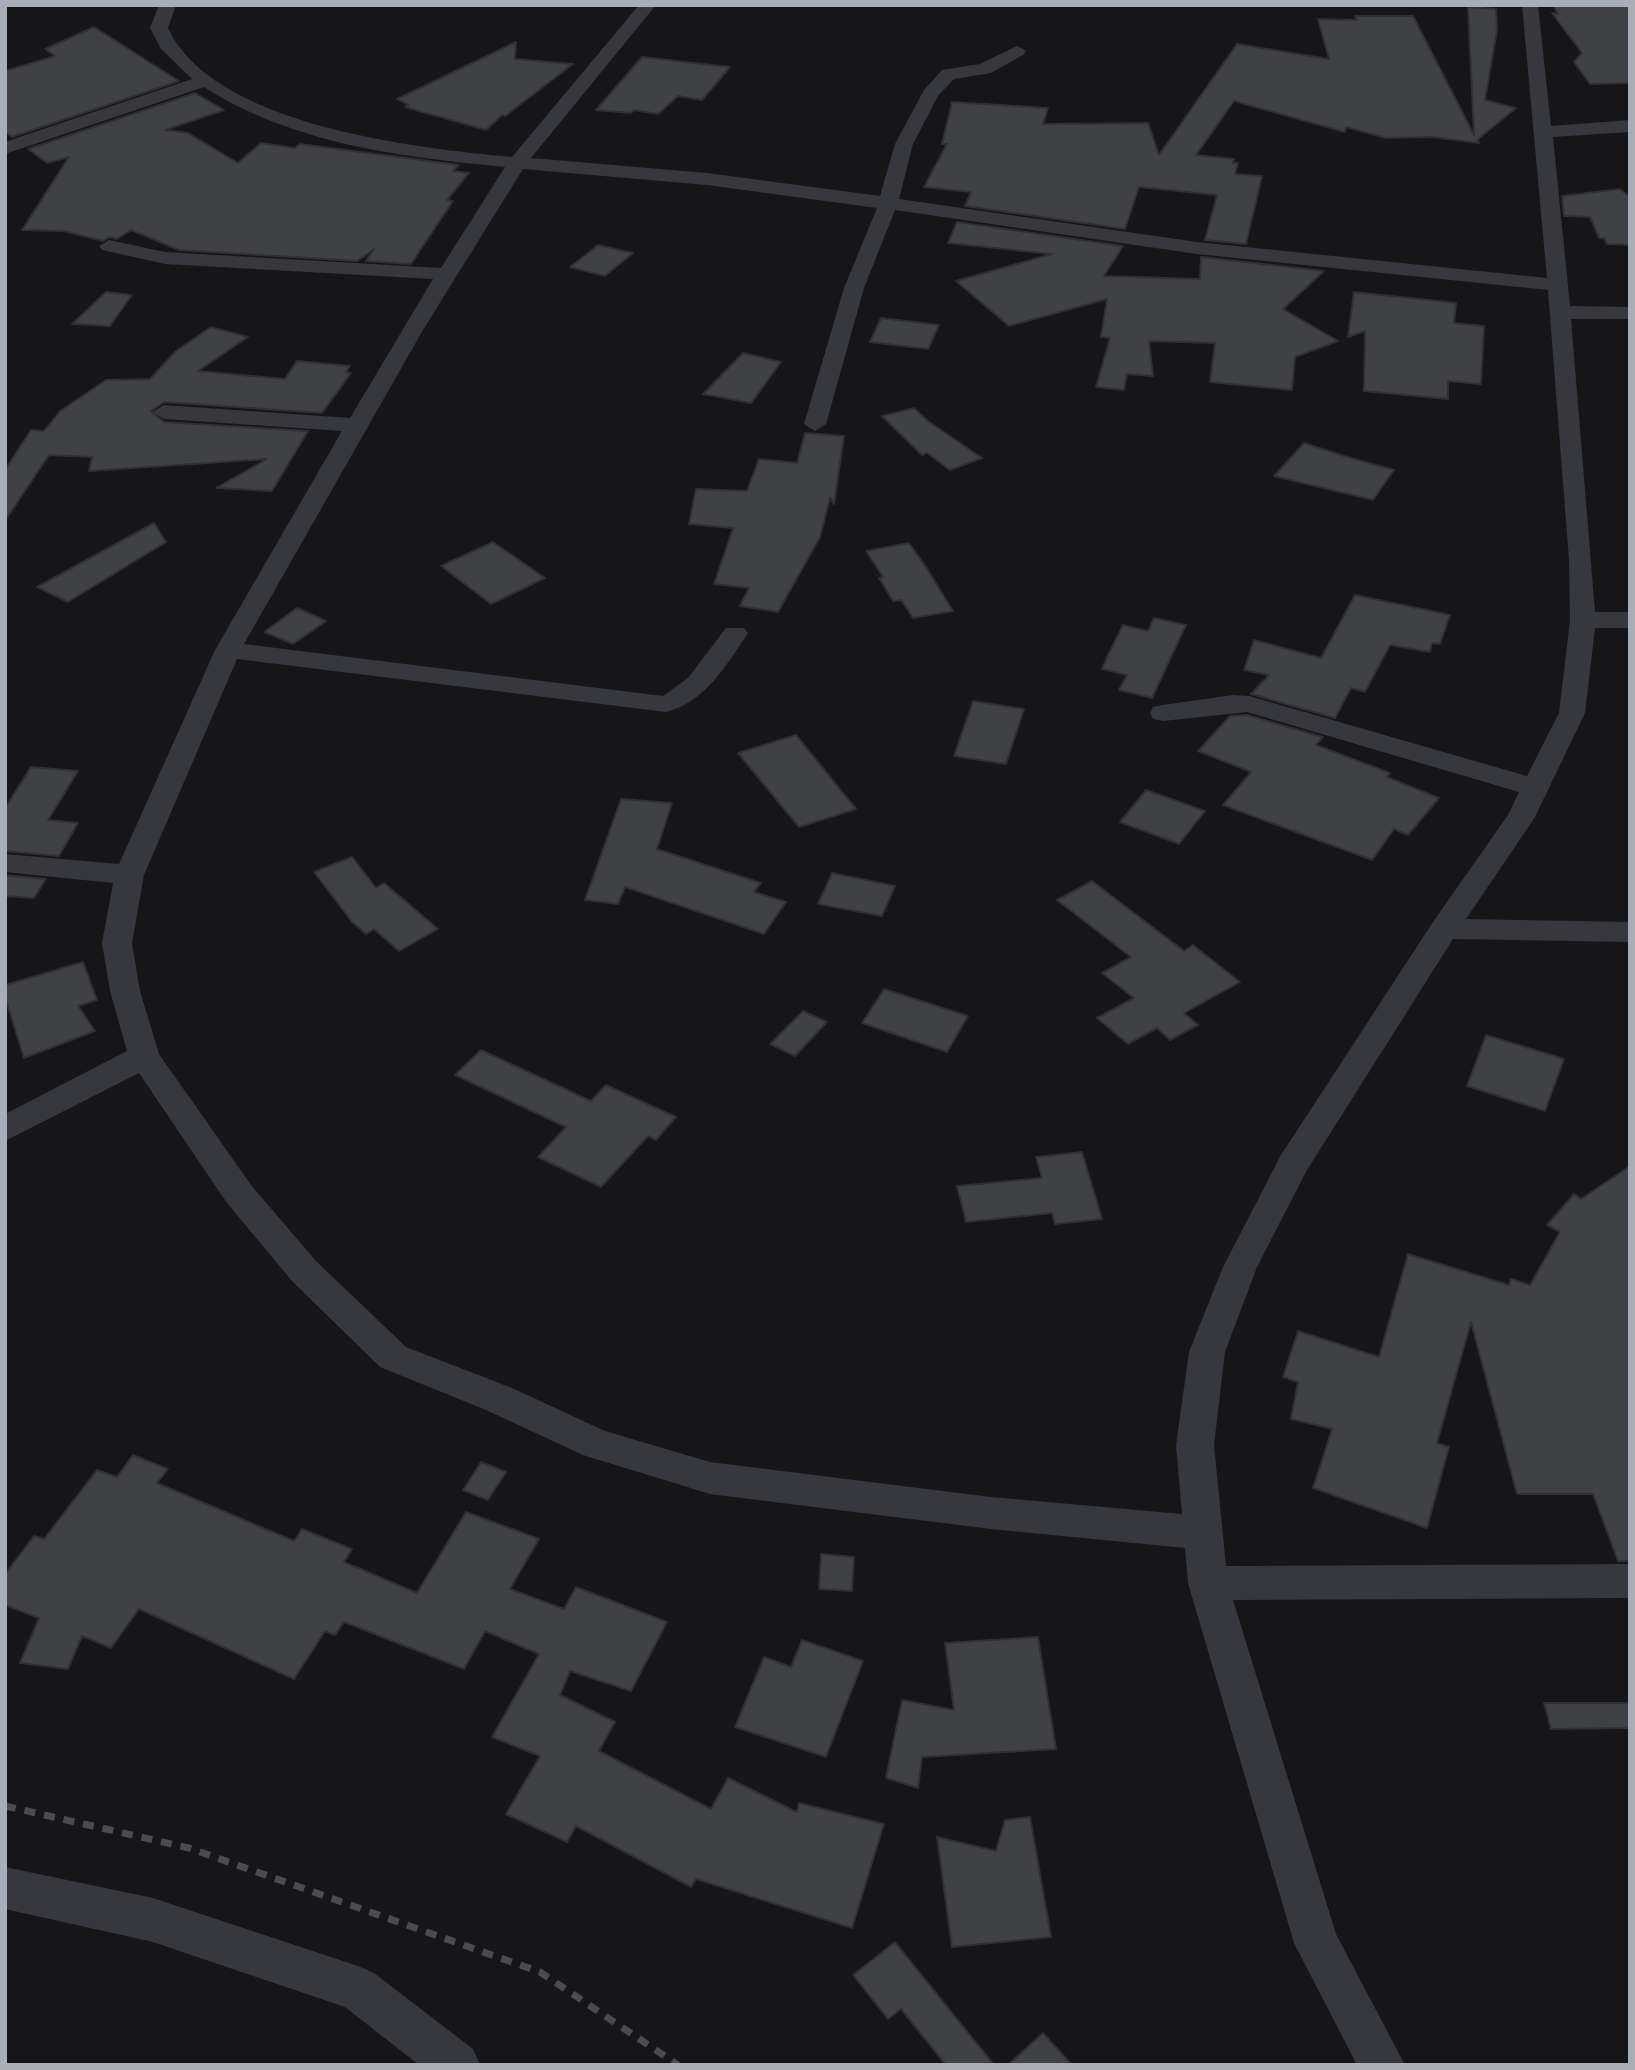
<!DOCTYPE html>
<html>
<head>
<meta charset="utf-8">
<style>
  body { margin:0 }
  #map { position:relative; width:1635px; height:2070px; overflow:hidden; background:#161618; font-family:"PT Sans",sans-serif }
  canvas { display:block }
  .frame { position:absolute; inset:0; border:7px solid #a8adb8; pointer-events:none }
</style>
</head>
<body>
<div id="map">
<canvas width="1635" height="2070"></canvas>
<div class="frame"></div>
</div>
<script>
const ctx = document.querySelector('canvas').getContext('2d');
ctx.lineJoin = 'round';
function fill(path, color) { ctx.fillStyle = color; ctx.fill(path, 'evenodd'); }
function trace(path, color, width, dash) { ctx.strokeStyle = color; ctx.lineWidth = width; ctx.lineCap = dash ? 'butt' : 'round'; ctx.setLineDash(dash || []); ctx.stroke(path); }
const building = new Path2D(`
  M1553,5H1630V83L1590,84L1574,62L1582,53L1552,13L1558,14Z
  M1468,7L1496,9L1497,30L1485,100L1516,108L1477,140L1479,143L1432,137L1386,138L1346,127L1345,132L1234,101L1196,155L1234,159L1233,163H1238L1235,174L1262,176L1246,244L1205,240L1217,195L1139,187L1125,229L965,206L971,192L924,187L947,144H942L952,102L1048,108L1043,124L1148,123L1159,155L1237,44L1329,59L1318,19L1357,20L1355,16H1413L1474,135Z
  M94,27L179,81L12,137L5,132V71L55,56L45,49Z
  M516,42L515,59L573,64L505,116L502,115L486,130L405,107L409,105L397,99Z
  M642,57L685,62L730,67L702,100L678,96L658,114L634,110L631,113L596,110Z
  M195,93L224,110L165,130L188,133L238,163L261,143L295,148L300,144L459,165L453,171L469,173L447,200L453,201L411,264L366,261L374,249L357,261L179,250L131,230L117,239L110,237L103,241L64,231L22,230L69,157L47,163L28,149Z
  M1620,189L1630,197V245L1607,244L1604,238H1599L1590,217L1564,216L1562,196Z
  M957,222L1123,246L1104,276L1200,279L1201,257L1324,271L1283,309L1338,341L1295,357L1292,390L1210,382L1215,343L1149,341L1153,376L1127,374L1124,390L1096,387L1110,338L1101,337L1107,299L1009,326L956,281L1052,254L948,243Z
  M598,245L633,253L605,276L570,267Z
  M106,292L132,295L110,326L72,324Z
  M1354,292L1456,303L1454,323L1484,326L1481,384L1448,381V399L1364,391L1365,331L1348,337Z
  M881,318L939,325L928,349L870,342Z
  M211,327L248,337L198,371L285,379L297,361L350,366L346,372L351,373L322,413L164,402L151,411L164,422L308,431L272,491L216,488L267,459L89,471L92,457L49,455L5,521V470L31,430L44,431L60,411L106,380L150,379L176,351Z
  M743,353L781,362L751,403L703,394Z
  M914,408L928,421L982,458L950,470L927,453L922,455L882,416Z
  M805,433L844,436L834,504L830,498L820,537L778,612L740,606L749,588L714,584L733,528L689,524L696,489L747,491L759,459L797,463Z
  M1304,443L1344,456L1394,470L1373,500L1274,476Z
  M154,523L166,542L68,602L37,587Z
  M493,542L545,578L491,604L441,566Z
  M909,543L926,567L953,611L913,618L901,600L893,601L879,578L883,577L866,551Z
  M1355,595L1450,615L1440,644L1432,643L1430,652L1390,645L1365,692L1351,688L1335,718L1251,694L1269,675L1244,670L1254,640L1321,658Z
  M297,608L326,621L293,644L264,632Z
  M1154,618L1186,625L1152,698L1119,690L1127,675L1102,669L1109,653L1123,625L1148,631Z
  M973,701L1024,709L1006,764L954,756Z
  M1247,715L1323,737L1316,745L1390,773L1387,777L1439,798L1408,835L1394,829L1372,860L1223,805L1251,772L1198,751L1230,716Z
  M796,735L856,809L799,827L738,753Z
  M31,767L78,771L48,820L78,823L59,856L5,851V808Z
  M1146,790L1205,811L1179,844L1120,822Z
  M621,799L672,803L657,849L761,883L754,892L786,902L764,934L625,887L618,904L585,900Z
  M352,857L376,888L384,883L438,929L399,951L374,929L366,934L352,922L314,872Z
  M832,873L895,886L882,916L818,904Z
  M5,875L46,879L34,898L5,896Z
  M1092,881L1184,951L1193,945L1240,982L1184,1013L1198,1025L1170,1040L1157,1028L1128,1044L1097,1018L1134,998L1102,973L1131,957L1057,900Z
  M83,962L97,1000L78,1006L95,1031L24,1058L5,997V985Z
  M884,989L968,1016L947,1052L862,1023Z
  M803,1011L827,1022L795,1056L770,1044Z
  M1486,1035L1564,1059L1545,1111L1467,1086Z
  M481,1050L591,1101L606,1085L676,1117L656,1140L648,1136L601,1187L538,1157L566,1127L455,1075Z
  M1082,1152L1102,1219L1055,1224L1052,1213L966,1222L957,1186L1042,1178L1036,1157Z
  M1630,1166V1561H1618L1593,1494H1517L1471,1322L1437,1443L1449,1447L1427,1528L1313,1488L1332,1429L1291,1419L1298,1382L1283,1377L1298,1331L1379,1357L1408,1254L1509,1285L1511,1279L1530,1285L1560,1232L1547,1225L1574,1194L1581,1199Z
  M133,1455L168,1469L157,1483L294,1541L302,1529L352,1549L344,1562L417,1593L466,1512L539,1539L510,1589L564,1609L576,1587L667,1622L631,1691L570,1671L560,1695L615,1722L599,1751L711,1809L728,1778L797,1812L799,1803L884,1824L852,1928L696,1879L691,1887L576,1826L567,1842L506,1814L540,1756L492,1737L539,1654L485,1631L464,1669L344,1622L335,1635L325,1631L294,1679L139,1609L111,1648L82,1636L68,1669L20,1663L39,1618L5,1605V1574L34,1536L44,1539L97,1470L117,1477Z
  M481,1462L506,1472L488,1500L463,1490Z
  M821,1554L854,1557L852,1591L819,1589Z
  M1038,1637L1056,1749L922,1757L918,1788L886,1778L902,1700L954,1710L945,1643Z
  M802,1640L863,1661L826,1757L735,1727L764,1657L791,1667Z
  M1544,1703H1630V1728L1551,1729Z
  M1030,1817L1051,1937L952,1947L937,1837L996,1851L1005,1820Z
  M895,1942L907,1957L994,2065H946L901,2009L888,2019L853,1975Z
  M1043,2033L1072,2065H1008Z`);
const street = new Path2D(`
  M159,5H176L168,28C213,126 416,148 512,157L639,5H656L531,158L707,173L880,196L895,144L924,90L942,70L980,64L1017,46L1026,51L1023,55L991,73L954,79L938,96L913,144L899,199L1197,242L1547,278L1522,5H1538L1551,126L1630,120V132L1553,137L1570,306L1630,307V319H1571L1595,612H1630V628H1595L1585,713L1535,817L1466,919L1630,922V942L1453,939L1307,1170L1257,1267L1225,1352L1214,1445L1226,1566L1630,1564V1598L1233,1600L1336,1934L1405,2065H1357L1294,1943L1188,1583L1185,1548L991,1529L710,1494L583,1455L486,1410L380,1367L292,1281L227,1203L139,1073L5,1141V1114L127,1051L110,991L102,943L113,883L5,872V854L119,864L215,650L342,431L164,419L153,412L164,405L350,418L433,279L165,264L102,250L99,246L109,240L165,252L441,268L505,167C402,157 293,144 204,87L5,154V142L192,79L161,49L150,28ZM523,169L707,185L877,208L844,288L804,424L815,431L826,424L864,288L895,210L1197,254L1548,290L1569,560L1570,620L1559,713L1527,776L1249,696L1233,695L1163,705L1153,707L1150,713L1153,719L1163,721L1247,712L1519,792L1508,815L1433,922L1281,1155L1223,1267L1189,1352L1176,1445L1182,1514L991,1497L710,1462L605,1431L512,1388L406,1347L316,1261L251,1185L159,1054L140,991L132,943L144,875L237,659L666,712C706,702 726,665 748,633L744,628H726L688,678L663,696L244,644L423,330Z
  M5,1867L153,1898L358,1966L374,1973L473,2049L480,2065H419L345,2007L153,1942L5,1909Z`);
const rail = new Path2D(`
  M5,1806L189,1848L540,1972L678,2065`);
fill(building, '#404145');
trace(building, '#303034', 2);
fill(street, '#37383d');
trace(rail, '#4a4c52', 7, [11, 9]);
</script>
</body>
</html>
